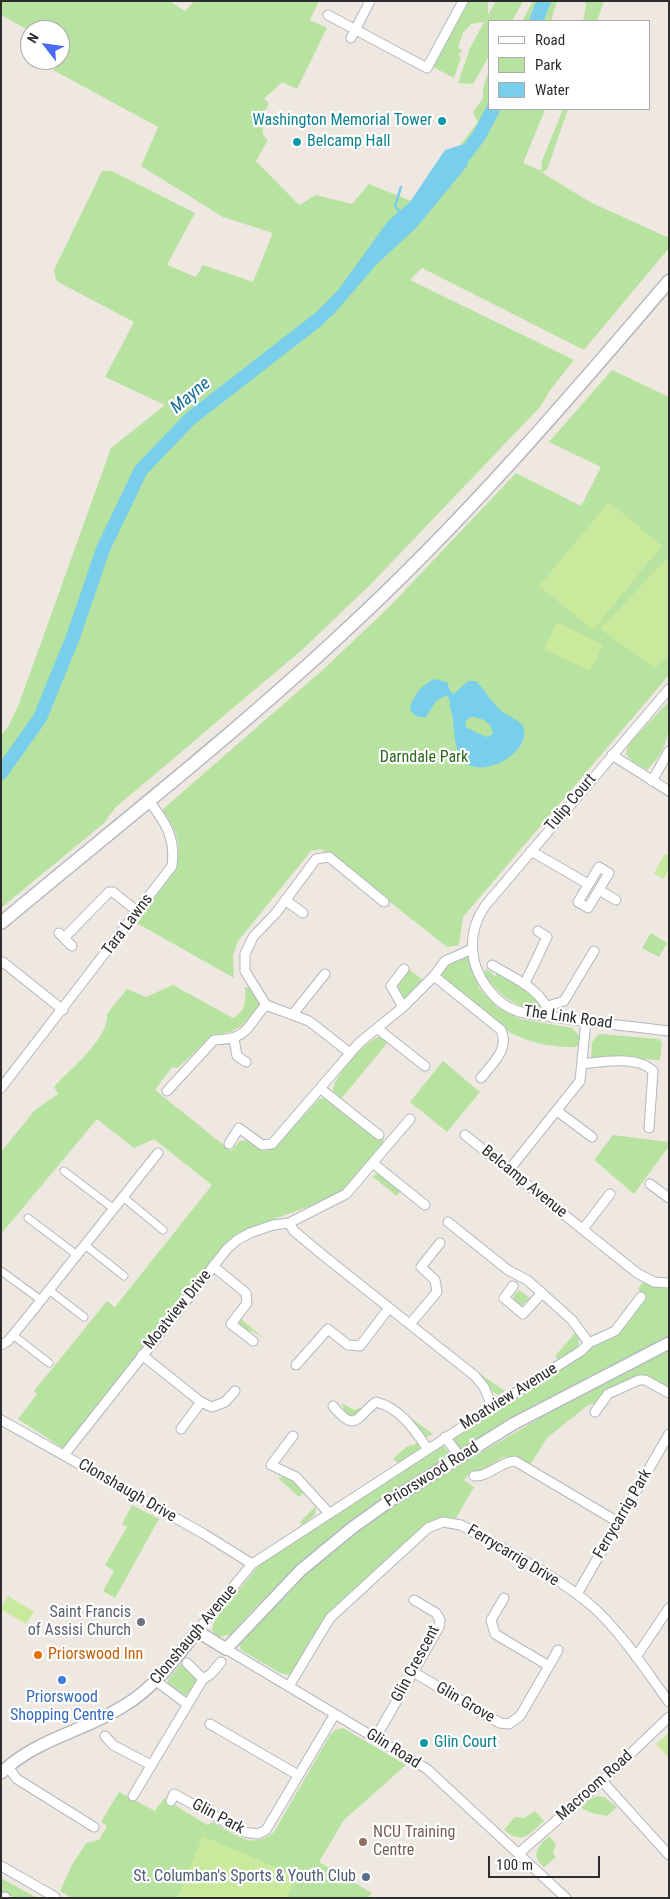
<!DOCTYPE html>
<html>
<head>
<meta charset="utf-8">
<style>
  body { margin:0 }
  #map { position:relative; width:670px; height:1899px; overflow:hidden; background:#eee8e1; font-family:"Roboto Condensed",sans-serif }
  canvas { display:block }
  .frame { position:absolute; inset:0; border:2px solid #2d2d2d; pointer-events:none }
  .legend { position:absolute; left:488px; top:20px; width:162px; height:90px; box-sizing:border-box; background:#fff; border:1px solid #ababab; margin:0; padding:6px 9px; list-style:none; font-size:15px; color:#2d2d2d }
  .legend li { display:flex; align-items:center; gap:10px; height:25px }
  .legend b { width:25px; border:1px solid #ababab }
  .north { position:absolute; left:20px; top:20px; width:50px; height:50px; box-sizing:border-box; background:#fff; border:1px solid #ababab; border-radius:50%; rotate:300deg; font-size:14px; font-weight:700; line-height:20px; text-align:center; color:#2d2d2d }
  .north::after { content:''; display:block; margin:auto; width:18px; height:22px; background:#486af4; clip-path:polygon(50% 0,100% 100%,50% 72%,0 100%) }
  .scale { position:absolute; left:488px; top:1856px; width:112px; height:22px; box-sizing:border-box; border:2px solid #2d2d2d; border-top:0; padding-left:6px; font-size:15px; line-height:18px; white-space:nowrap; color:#2d2d2d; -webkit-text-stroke:4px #fff; paint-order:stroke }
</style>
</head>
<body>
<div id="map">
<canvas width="670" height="1899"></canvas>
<div class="frame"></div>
<ul class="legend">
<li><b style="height:6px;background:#fff"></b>Road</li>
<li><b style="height:14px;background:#b7e2a0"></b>Park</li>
<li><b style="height:14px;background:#79ceeb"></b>Water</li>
</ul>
<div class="north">N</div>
<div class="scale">100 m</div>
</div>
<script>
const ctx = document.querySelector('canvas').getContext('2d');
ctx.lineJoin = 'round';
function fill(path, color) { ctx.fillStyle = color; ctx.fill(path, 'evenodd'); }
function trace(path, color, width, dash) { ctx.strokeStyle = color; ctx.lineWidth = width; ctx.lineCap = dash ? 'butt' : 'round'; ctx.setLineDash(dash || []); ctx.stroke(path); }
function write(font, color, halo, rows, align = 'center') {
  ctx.font = font + ' "Roboto Condensed",sans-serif'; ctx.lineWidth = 4.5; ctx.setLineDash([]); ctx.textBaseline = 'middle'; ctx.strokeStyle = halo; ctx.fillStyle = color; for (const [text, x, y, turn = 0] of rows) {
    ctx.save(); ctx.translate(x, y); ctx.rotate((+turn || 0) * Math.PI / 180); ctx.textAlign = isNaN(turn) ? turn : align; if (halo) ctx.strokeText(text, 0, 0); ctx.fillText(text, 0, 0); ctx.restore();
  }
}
const green = new Path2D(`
  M1,1H169L185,11L194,1H319L310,20L327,28L297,89L282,82L264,99L269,103L261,119L264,126C261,132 263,136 268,140L256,161L299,205L316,195L352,204L369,184L416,203L478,122L473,112L483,98V89L489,70V109L545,110L523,163L541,171L542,161L563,109H568L547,170L541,172L590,202L669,238V248L584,350L422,268L410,280L574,360L551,389L540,407L370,585L304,648L115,808L104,823L1,908V735L8,727L19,704L111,448L165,405L105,377L134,322L60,283L56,280L54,270L102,171H112L195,213L167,265L196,277L203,265L253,282L273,233L223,217L141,166L158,127L53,70L65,51L60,48V30L30,31L1,15Z
  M468,1H488V15L496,1H523L512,21H489V56L473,84L458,83L470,48L484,22L471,24L463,33L458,48L463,51L458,54L461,58L454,78L435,68L433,65Z
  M533,1H557L551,21H522Z
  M584,1H604L597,21H583L586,5Z
  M612,370L669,397V675L463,917L459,945L447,947L329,854L320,849L311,851L238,941L233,955L234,978L135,922C164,883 200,859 162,810L326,667L392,604L516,473L581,506L601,467L549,442Z
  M669,701C669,731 670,748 647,770L633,762L626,754L628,745Z
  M651,933L667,943L659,957L642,948Z
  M472,949L479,988L497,1007L520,1019L572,1028L579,1035V1046C571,1048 564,1047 556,1046C506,1042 472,1006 434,976L445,961Z
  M406,967L427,983L403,1007L392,986Z
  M486,969L495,976L498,972L543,1003L541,1007L535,1011C512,1005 496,993 484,973Z
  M173,985L233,1018C246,1011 246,1001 245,987L252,988L260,1005L241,1026L230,1032L211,1036L178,1068L172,1067L155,1090L231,1151L240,1141L248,1140L266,1151L274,1148L319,1099L327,1098L379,1139H383L384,1144L351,1184L337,1196L250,1228L230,1239L166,1317L142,1355L64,1449L18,1419L37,1394L34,1391L107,1301L115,1307L212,1185L154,1139L134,1148L97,1119L1,1234V1152L35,1110L58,1094L54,1087C70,1069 109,1039 107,1014L127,989L146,997Z
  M599,1034L659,1039L662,1043L660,1060L609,1057L591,1059L592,1042Z
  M379,1037L388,1042L341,1099L333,1091C332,1078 365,1041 379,1037Z
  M443,1061L480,1092L447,1132L410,1102Z
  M613,1135L669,1142V1146L634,1194L594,1160Z
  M377,1174L382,1175L401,1190L397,1196L373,1177Z
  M646,1277L669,1284V1342L462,1457L447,1436L616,1330L643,1296L638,1289Z
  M519,1290L530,1298L520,1307L513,1302L514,1295Z
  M241,1318L242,1320L265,1339L252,1331L247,1332L239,1325Z
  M576,1332L579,1338L578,1347L559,1360L555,1356Z
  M669,1348V1390L641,1375L605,1392L597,1403L588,1405L547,1438L530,1465C496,1444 499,1470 472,1471L464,1480L474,1487L455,1520L410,1539L331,1611L309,1642L293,1673L289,1675L280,1673L241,1650L239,1644L252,1627L289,1588L377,1514L545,1415Z
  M480,1374L505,1391L498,1395L493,1392Z
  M342,1403L354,1410L363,1407L357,1415L349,1416L345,1413Z
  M411,1418L433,1434L425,1438Z
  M418,1443L420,1449L399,1463L393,1459L406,1447Z
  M443,1445L452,1457C368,1507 294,1561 230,1635L217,1637L212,1630L215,1619L262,1562Z
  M283,1476L289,1478L305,1491L299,1497L278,1478Z
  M132,1505L159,1519L115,1598L103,1591L114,1571L105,1565L127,1527L122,1524Z
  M316,1506L315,1515L302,1525L300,1522Z
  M184,1661L196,1673L197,1680L186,1696L168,1683V1679Z
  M343,1728L406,1765L344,1820L319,1862L372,1893L368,1898H72L60,1891L72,1865L86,1843L99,1840L107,1826L101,1822L119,1792L155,1811L164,1798L207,1825L213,1822C235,1834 251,1851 274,1832L330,1735L335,1730Z
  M597,1796L604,1797L617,1807L607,1816L592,1813L581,1808L590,1799Z
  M535,1811L544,1821C528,1835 523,1845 504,1830L515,1817L524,1818Z
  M549,1836L556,1844L553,1854L556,1857L544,1867C530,1855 538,1846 549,1836Z
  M1,1878L37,1898H16L1,1893Z`);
const pitch = new Path2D(`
  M609,502L662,546L593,630L539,586Z
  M669,556V655L655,668L600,629Z
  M557,622L603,645L590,671L544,649Z
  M665,854L669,856V870L663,879L654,873Z
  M8,1596L34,1612L26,1624L1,1609Z
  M669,1733V1758L656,1744Z
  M203,1836L296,1876L287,1898H177Z`);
const water = new Path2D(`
  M464,144L472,146L467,166L416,228L377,264L333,315L314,330L306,329V323L339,289L388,221L410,202L445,150Z
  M434,679L447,682L450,691L454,694L468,681H476C486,691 492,704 504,713C510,717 522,721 524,729C529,756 478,780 463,760C454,749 454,732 453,719C452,713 449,707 450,701L447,695L436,701L426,717C418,718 415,716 410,710C411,697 422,685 434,679ZM470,717C481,717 492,722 493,734L486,737L467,728L465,722Z`);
const stream = new Path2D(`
  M400,212L395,206L401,187`);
const river = new Path2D(`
  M536,21L544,1
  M460,161L479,136L493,109
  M1,773L40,718L73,637L103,549L141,470L190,419L320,318`);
const pedestrian = new Path2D(`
  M64,1171L114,1209
  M123,1197L163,1230
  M28,1218L77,1255
  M85,1245L124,1276
  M1,1271L41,1300
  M49,1290L84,1317
  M13,1335L49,1363`);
const minor = new Path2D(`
  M328,15L427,68L463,1
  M351,38L370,1
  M669,689L485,906C474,922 470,941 474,960C478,978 493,1000 510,1008C523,1015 540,1015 555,1017C592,1023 631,1026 669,1031
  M612,755L669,791
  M652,781L669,751
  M531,851L588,884
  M599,867L609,873L588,908L578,902Z
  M599,890L616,900
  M285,900L303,913
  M59,933L72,946
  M65,937L109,892H113L138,912
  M3,962L63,1010
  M492,965C515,979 543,989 551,1017
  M434,976L501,1030C510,1049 492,1064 481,1078
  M524,984C533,968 539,953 547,937L538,931
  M548,1006L564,1001L594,951
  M403,1007L391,986L404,969
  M293,1014L325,974
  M378,1029L425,1066
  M234,1039L237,1056L246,1062
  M350,1053L309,1021L266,1005L245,971V954L253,937L276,913L316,859L329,857L384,902
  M582,1064C602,1062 638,1055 653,1071L649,1128
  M1,1088L172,866C176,838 165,821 148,800
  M321,1089L379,1135
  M167,1091L214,1040C249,1039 245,1028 266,1005
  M557,1111L592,1137
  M465,1135L637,1273L654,1282L669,1283
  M229,1144L239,1128L262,1145L272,1144L359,1043L403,1007L434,976L445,961L472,949
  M374,1164L425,1205
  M509,1170L580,1081L586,1021
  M650,1184L669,1198
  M448,1222L508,1270L527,1280L542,1293
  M289,1223L294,1231L324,1256L475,1376L484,1387L491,1404
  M583,1229L610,1194
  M213,1266L246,1293L247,1303L231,1324L253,1341
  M513,1286L504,1298L523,1314L542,1293L572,1320L589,1343
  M410,1324L437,1292L435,1280L421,1267L440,1243
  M1,1345L8,1341L30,1314L158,1153
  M142,1355L201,1402L212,1407L225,1402L235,1391
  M296,1365L328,1329L348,1345L360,1346L389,1308
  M491,1404L496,1405L581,1351L589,1343L615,1331L641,1297
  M333,1406C356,1434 356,1417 376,1402C400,1408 414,1429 427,1448
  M595,1412L608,1394L639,1380H645L669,1393
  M1,1420L204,1534L252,1564
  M181,1429L201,1402
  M293,1436L271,1465L296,1477L328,1512
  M445,1437L461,1458
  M64,1455L227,1249L237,1240L250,1233L273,1225L289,1223L346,1194L410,1119
  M474,1476C489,1477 499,1462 515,1461L618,1522
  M577,1594L669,1434
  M197,1631L252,1564L487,1411L491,1404
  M226,1649L427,1769L566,1898
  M636,1657L669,1608
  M187,1663L203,1679
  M549,1666L558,1650
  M413,1672L500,1723L509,1724L520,1716L549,1666L495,1634L491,1620L504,1598
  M156,1681L187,1704
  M289,1686L330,1618L428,1528L443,1522L461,1525C502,1549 558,1576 593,1607C622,1633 646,1671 669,1702
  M210,1724L298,1775
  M105,1736L113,1745L151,1765
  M376,1737L439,1627L440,1620L436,1613L414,1600
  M8,1767L17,1779L94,1827
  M602,1781L669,1855
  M133,1796L203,1679L211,1674L221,1662
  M171,1801L174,1794L244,1832L258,1834L266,1830L335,1714
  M519,1853L602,1781L669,1717
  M1,1866L55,1897
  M5,1898V1897`);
const tertiary = new Path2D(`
  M1,1773C36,1739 82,1732 122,1707C153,1689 175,1660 197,1631L226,1649L301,1570L352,1528L391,1500L513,1424L669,1343`);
const secondary = new Path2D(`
  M1,923C117,826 236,733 346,630C463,522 566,402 669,281`);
const markers = [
  [442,121,5,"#0f9aa8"],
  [297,142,5,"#0f9aa8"],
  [141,1622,5,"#6b7280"],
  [38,1655,5,"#e8710a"],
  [62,1680,5,"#3f7fe0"],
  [424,1743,5,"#0f9aa8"],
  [363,1842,5,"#8d6e63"],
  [366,1877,5,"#5c6f8a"]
];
const cultureNames = [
  ["Washington Memorial Tower",432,121,"right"],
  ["Belcamp Hall",307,142],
  ["Glin Court",434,1743]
];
const parkNames = [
  ["Darndale Park",424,758]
];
const streetNames = [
  ["Tulip Court",571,803,-50],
  ["Tara Lawns",128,925,-53],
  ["The Link Road",568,1018,8],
  ["Belcamp Avenue",524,1182,39],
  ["Moatview Drive",178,1310,-51],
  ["Moatview Avenue",509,1397,-32],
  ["Priorswood Road",432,1475,-32],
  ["Clonshaugh Drive",127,1491,30],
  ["Ferrycarrig Park",623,1514,-60],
  ["Ferrycarrig Drive",513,1556,31],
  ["Clonshaugh Avenue",194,1635,-50],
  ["Glin Crescent",416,1664,-62],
  ["Glin Grove",465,1703,30],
  ["Glin Road",393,1749,32],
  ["Macroom Road",595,1786,-42],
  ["Glin Park",218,1817,28]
];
const worshipNames = [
  ["Saint Francis",131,1613],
  ["of Assisi Church",131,1631]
];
const foodNames = [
  ["Priorswood Inn",48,1655]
];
const shopNames = [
  ["Priorswood",62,1698],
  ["Shopping Centre",62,1716]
];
const educationNames = [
  ["NCU Training",373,1833],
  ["Centre",373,1851]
];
const serviceNames = [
  ["St. Columban's Sports & Youth Club",356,1877]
];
const waterNames = [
  ["Mayne",191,396,-40]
];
fill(green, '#b7e2a0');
fill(pitch, '#c9e99c');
fill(water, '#79ceeb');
trace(stream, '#79ceeb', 2.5);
trace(river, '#79ceeb', 14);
trace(pedestrian, '#b4b7c0', 9);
trace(minor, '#b4b7c0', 11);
trace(tertiary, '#b4b7c0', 14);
trace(secondary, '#b4b7c0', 15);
trace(pedestrian, '#fff', 7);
trace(minor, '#fff', 9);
trace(tertiary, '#fff', 11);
trace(secondary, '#fff', 12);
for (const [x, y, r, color] of markers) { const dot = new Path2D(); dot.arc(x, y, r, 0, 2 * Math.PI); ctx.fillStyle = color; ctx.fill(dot); trace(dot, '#fff', 2); }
write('16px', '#0d838f', '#fff', cultureNames, 'left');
write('16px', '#2e6a1e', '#fff', parkNames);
write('16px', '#2d2d2d', '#fff', streetNames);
write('16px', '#5b616d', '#fff', worshipNames, 'right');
write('16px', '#c56008', '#fff', foodNames, 'left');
write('16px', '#366cbe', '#fff', shopNames);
write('16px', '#785e54', '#fff', educationNames, 'left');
write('16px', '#4e5e75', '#fff', serviceNames, 'right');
write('italic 18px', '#136e9c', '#fff', waterNames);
</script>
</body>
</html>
